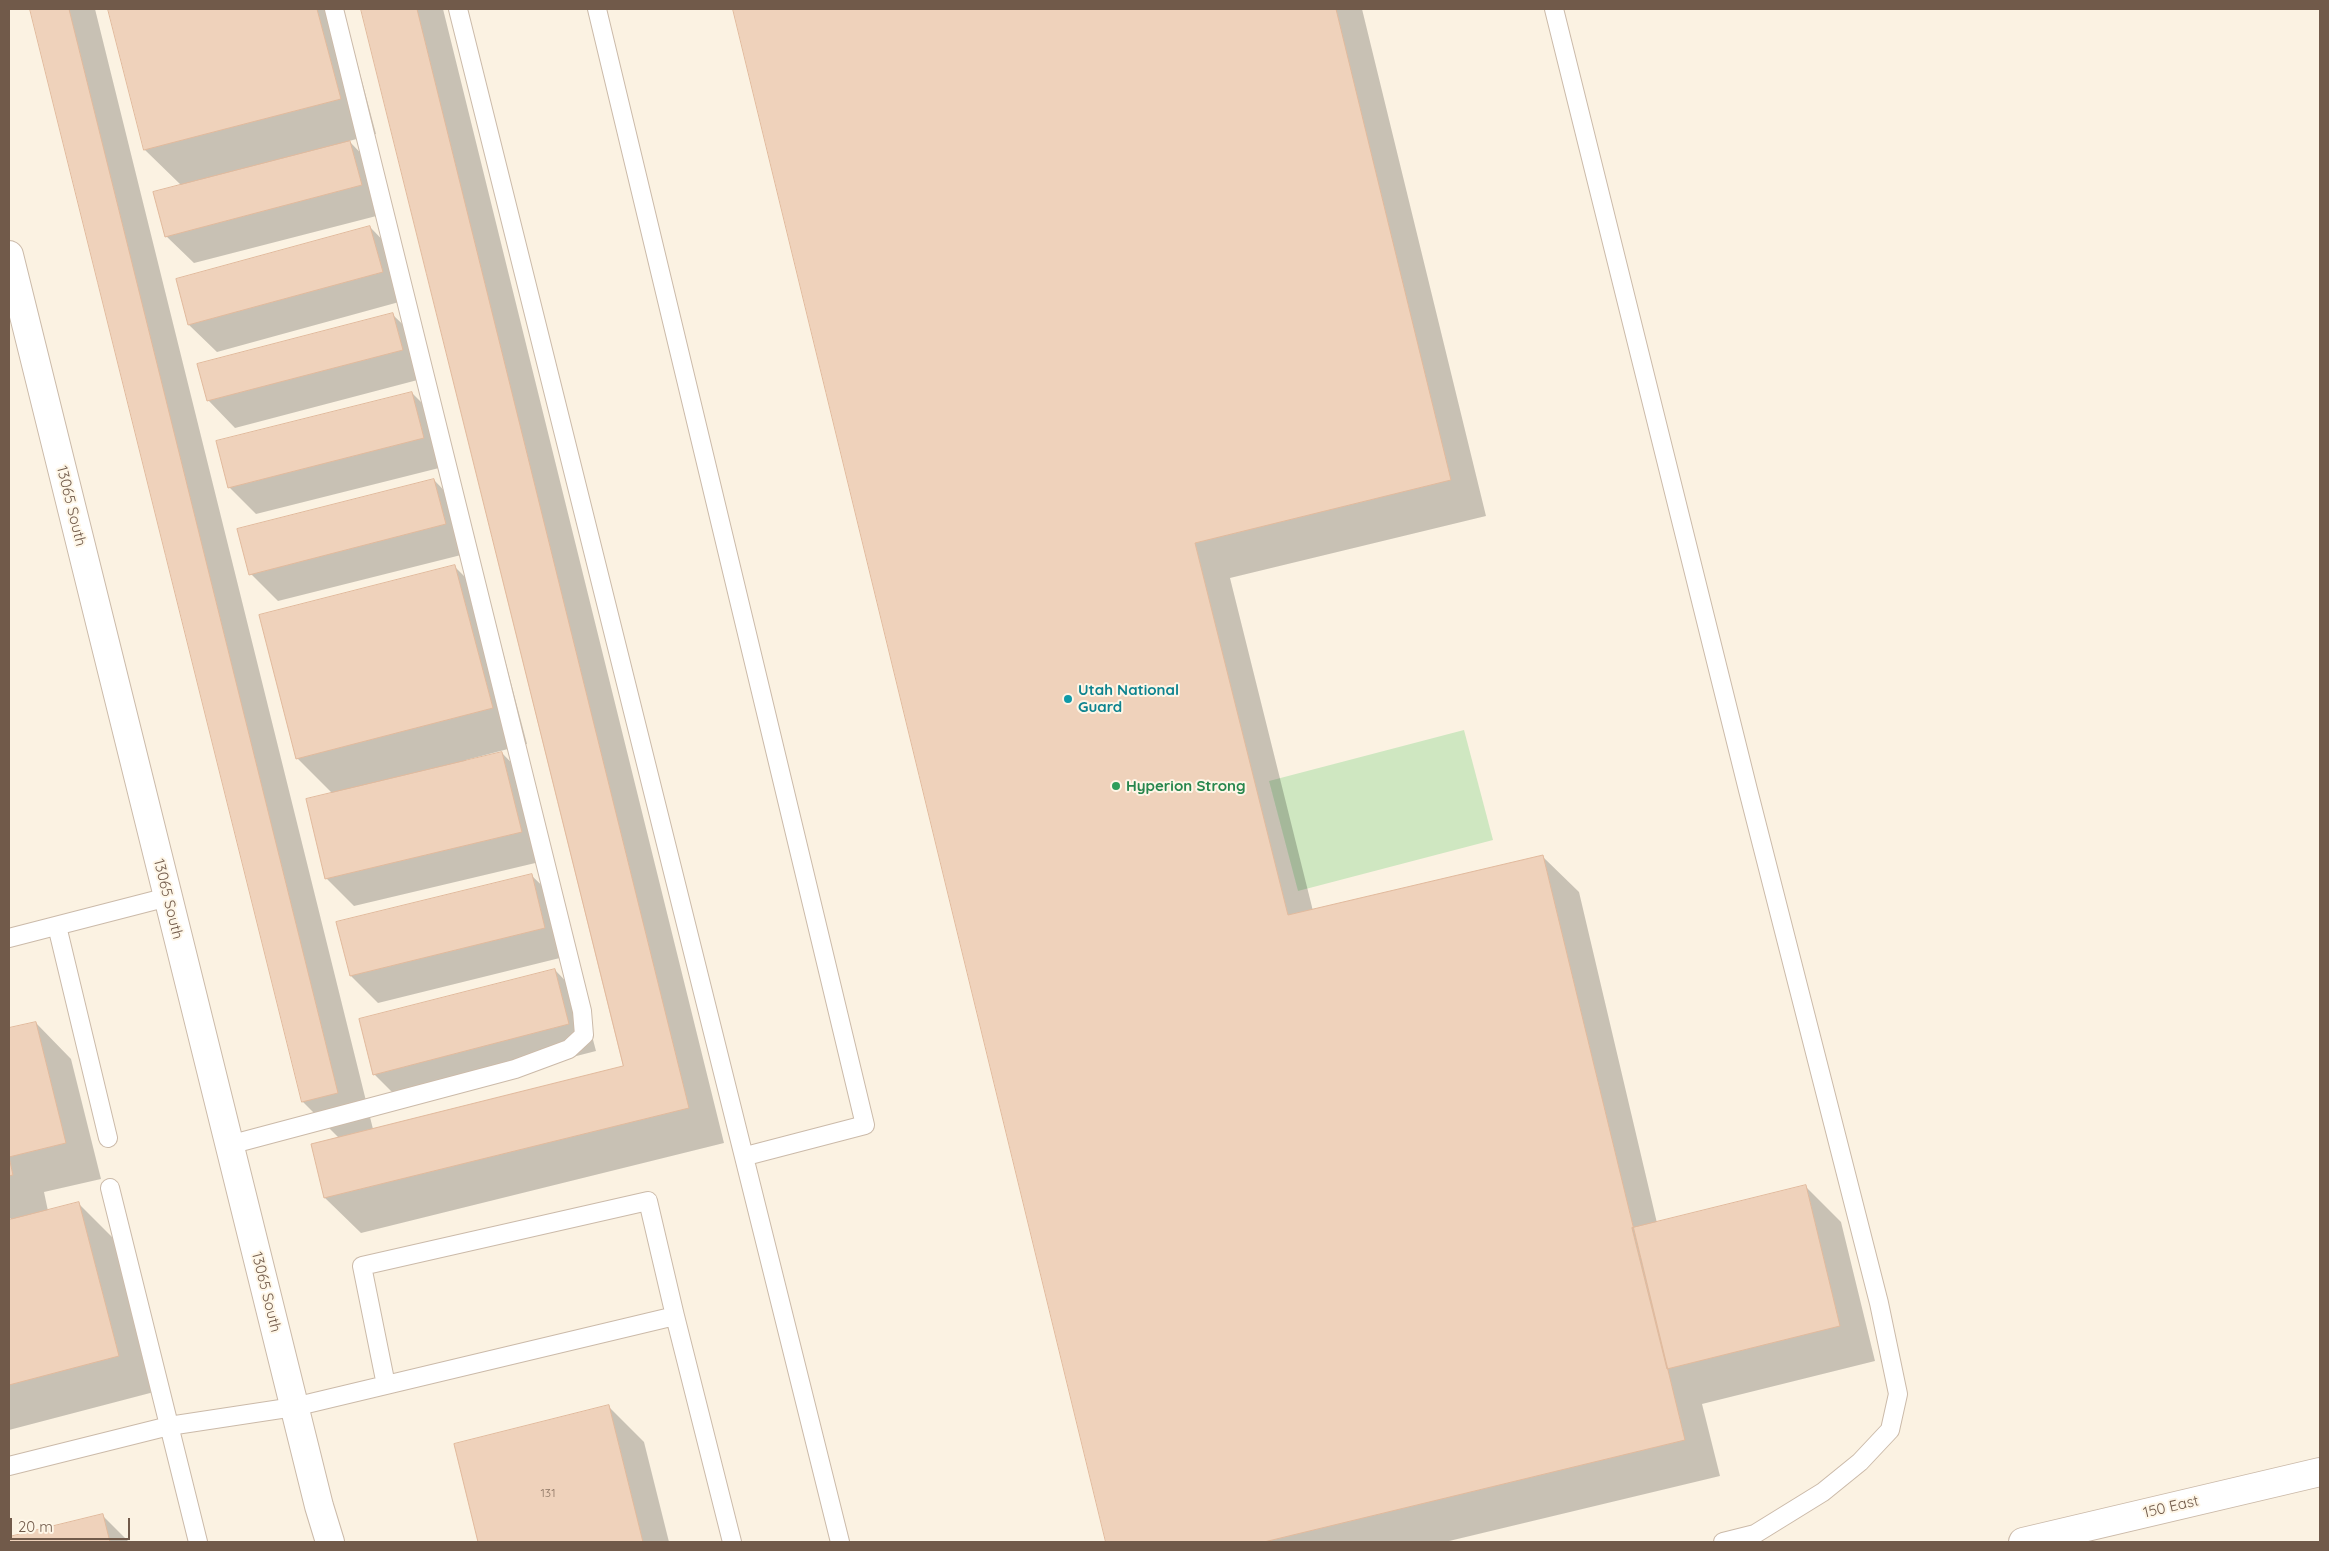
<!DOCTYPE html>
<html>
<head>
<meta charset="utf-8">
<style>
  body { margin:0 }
  #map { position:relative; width:2329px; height:1551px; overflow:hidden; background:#fbf2e2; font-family:Quicksand,sans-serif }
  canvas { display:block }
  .frame { position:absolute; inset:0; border:10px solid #715a4a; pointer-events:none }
  .scale { position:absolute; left:10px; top:1518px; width:120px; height:22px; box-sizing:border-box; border:2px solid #715a4a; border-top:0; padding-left:6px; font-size:15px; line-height:18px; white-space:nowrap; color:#715a4a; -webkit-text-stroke:4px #fef6e7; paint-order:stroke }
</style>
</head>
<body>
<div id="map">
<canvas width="2329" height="1551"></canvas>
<div class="frame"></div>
<div class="scale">20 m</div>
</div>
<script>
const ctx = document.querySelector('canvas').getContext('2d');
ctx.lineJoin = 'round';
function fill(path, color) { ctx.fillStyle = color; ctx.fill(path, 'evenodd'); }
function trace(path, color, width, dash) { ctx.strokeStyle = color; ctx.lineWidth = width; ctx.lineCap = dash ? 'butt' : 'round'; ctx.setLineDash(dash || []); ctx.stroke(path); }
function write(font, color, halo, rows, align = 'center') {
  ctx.font = font + ' Quicksand,sans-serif'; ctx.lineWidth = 4; ctx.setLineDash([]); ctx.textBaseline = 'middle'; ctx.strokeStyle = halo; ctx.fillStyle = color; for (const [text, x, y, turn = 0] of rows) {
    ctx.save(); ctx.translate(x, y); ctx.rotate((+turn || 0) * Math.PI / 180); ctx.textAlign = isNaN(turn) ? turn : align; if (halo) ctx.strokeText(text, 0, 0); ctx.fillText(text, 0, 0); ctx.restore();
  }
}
const green = new Path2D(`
  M1464,730L1493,840L1298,891L1269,781Z`);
const shadow = new Path2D(`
  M31,9H95L373,1129L624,1067L362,9H443L724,1143L361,1233L325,1198L339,1138L303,1102Z
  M109,9H343L376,134L349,141L377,170L388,213L194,263L166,236L182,186L145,150Z
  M734,9H1362L1486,516L1230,578L1313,911L1543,857L1579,892L1657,1223L1806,1187L1841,1222L1875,1361L1702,1404L1720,1476L1445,1542H1108Z
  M370,227L397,255L410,299L217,352L189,325Z
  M393,315L421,342L429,377L235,428L208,400Z
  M412,393L440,421L451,465L256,514L229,487Z
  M434,480L461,508L473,552L278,601L251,574Z
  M454,566L490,602L527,744L466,760L467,762L502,753L529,781L548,860L354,906L326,878L333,794L297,758Z
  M531,875L559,902L572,955L378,1003L351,976Z
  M555,970L582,998L596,1051L401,1101L374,1074Z
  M36,1023L71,1059L101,1179L44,1192L48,1211L78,1203L114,1239L154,1392L9,1430V1221L12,1220L9,1217V1030Z
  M609,1407L644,1442L669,1542H479L455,1445Z
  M102,1515L129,1542H9V1538Z`);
const building = new Path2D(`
  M30,9H69L338,1093L302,1102Z
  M108,9H317L341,99L144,150Z
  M361,9H417L689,1108L324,1198L311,1144L623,1066Z
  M733,9H1336L1451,480L1195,543L1288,915L1543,855L1685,1440L1264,1542H1106Z
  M350,141L362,185L165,237L153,192Z
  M370,226L383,272L188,325L176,279Z
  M393,313L403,350L207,401L197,364Z
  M412,392L424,438L228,488L216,441Z
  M434,479L446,524L249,575L237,529Z
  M455,565L493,708L296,759L259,615Z
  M502,752L522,832L325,879L306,799Z
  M532,874L545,928L350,976L336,922Z
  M555,969L569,1024L373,1075L359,1019Z
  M36,1022L66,1143L9,1157L13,1175L9,1176V1028Z
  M1806,1185L1840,1326L1667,1369L1632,1228Z
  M79,1202L119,1356L9,1385V1220Z
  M609,1405L643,1542H478L454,1444Z
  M103,1514L110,1542H9V1537Z`);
const service = new Path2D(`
  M458,9L840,1542
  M597,9L865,1125L746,1156
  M1554,9L1748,790L1879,1303L1898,1394L1890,1430L1860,1462L1823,1492L1755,1534L1723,1542
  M57,926L108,1138
  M9,938L168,897
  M229,1145L515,1069L569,1049L584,1035L582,1011L334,9
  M110,1188L198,1542
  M386,1385L362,1266L648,1201L675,1316
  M9,1466L169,1426L294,1407L675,1316L732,1542`);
const minor = new Path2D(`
  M9,255L319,1506L330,1542
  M2023,1542L2320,1472`);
const markers = [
  [1068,699,5,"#0f9aa8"],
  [1116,786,5,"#2e9e5b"]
];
const numberNames = [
  ["131",548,1493]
];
const streetNames = [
  ["13065 South",71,506,76],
  ["13065 South",168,899,76],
  ["13065 South",266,1292,76],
  ["150 East",2171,1507,-13]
];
const cultureNames = [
  ["Utah National",1078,690],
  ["Guard",1078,707]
];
const leisureNames = [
  ["Hyperion Strong",1126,786]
];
fill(green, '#cfe7c1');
fill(shadow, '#0003');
fill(building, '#efd2bb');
trace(building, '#e1b99c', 1);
trace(service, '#cbbaa9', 20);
trace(minor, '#cbbaa9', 30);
trace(service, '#fff', 18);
trace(minor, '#fff', 28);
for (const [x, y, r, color] of markers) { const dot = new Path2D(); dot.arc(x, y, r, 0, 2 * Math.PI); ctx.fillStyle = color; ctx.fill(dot); trace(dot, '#fef6e7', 2); }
write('12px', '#907866', null, numberNames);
write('15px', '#715a4a', '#fef6e7', streetNames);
write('bold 15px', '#0d838f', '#fef6e7', cultureNames, 'left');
write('bold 15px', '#27864d', '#fef6e7', leisureNames, 'left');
</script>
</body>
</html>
